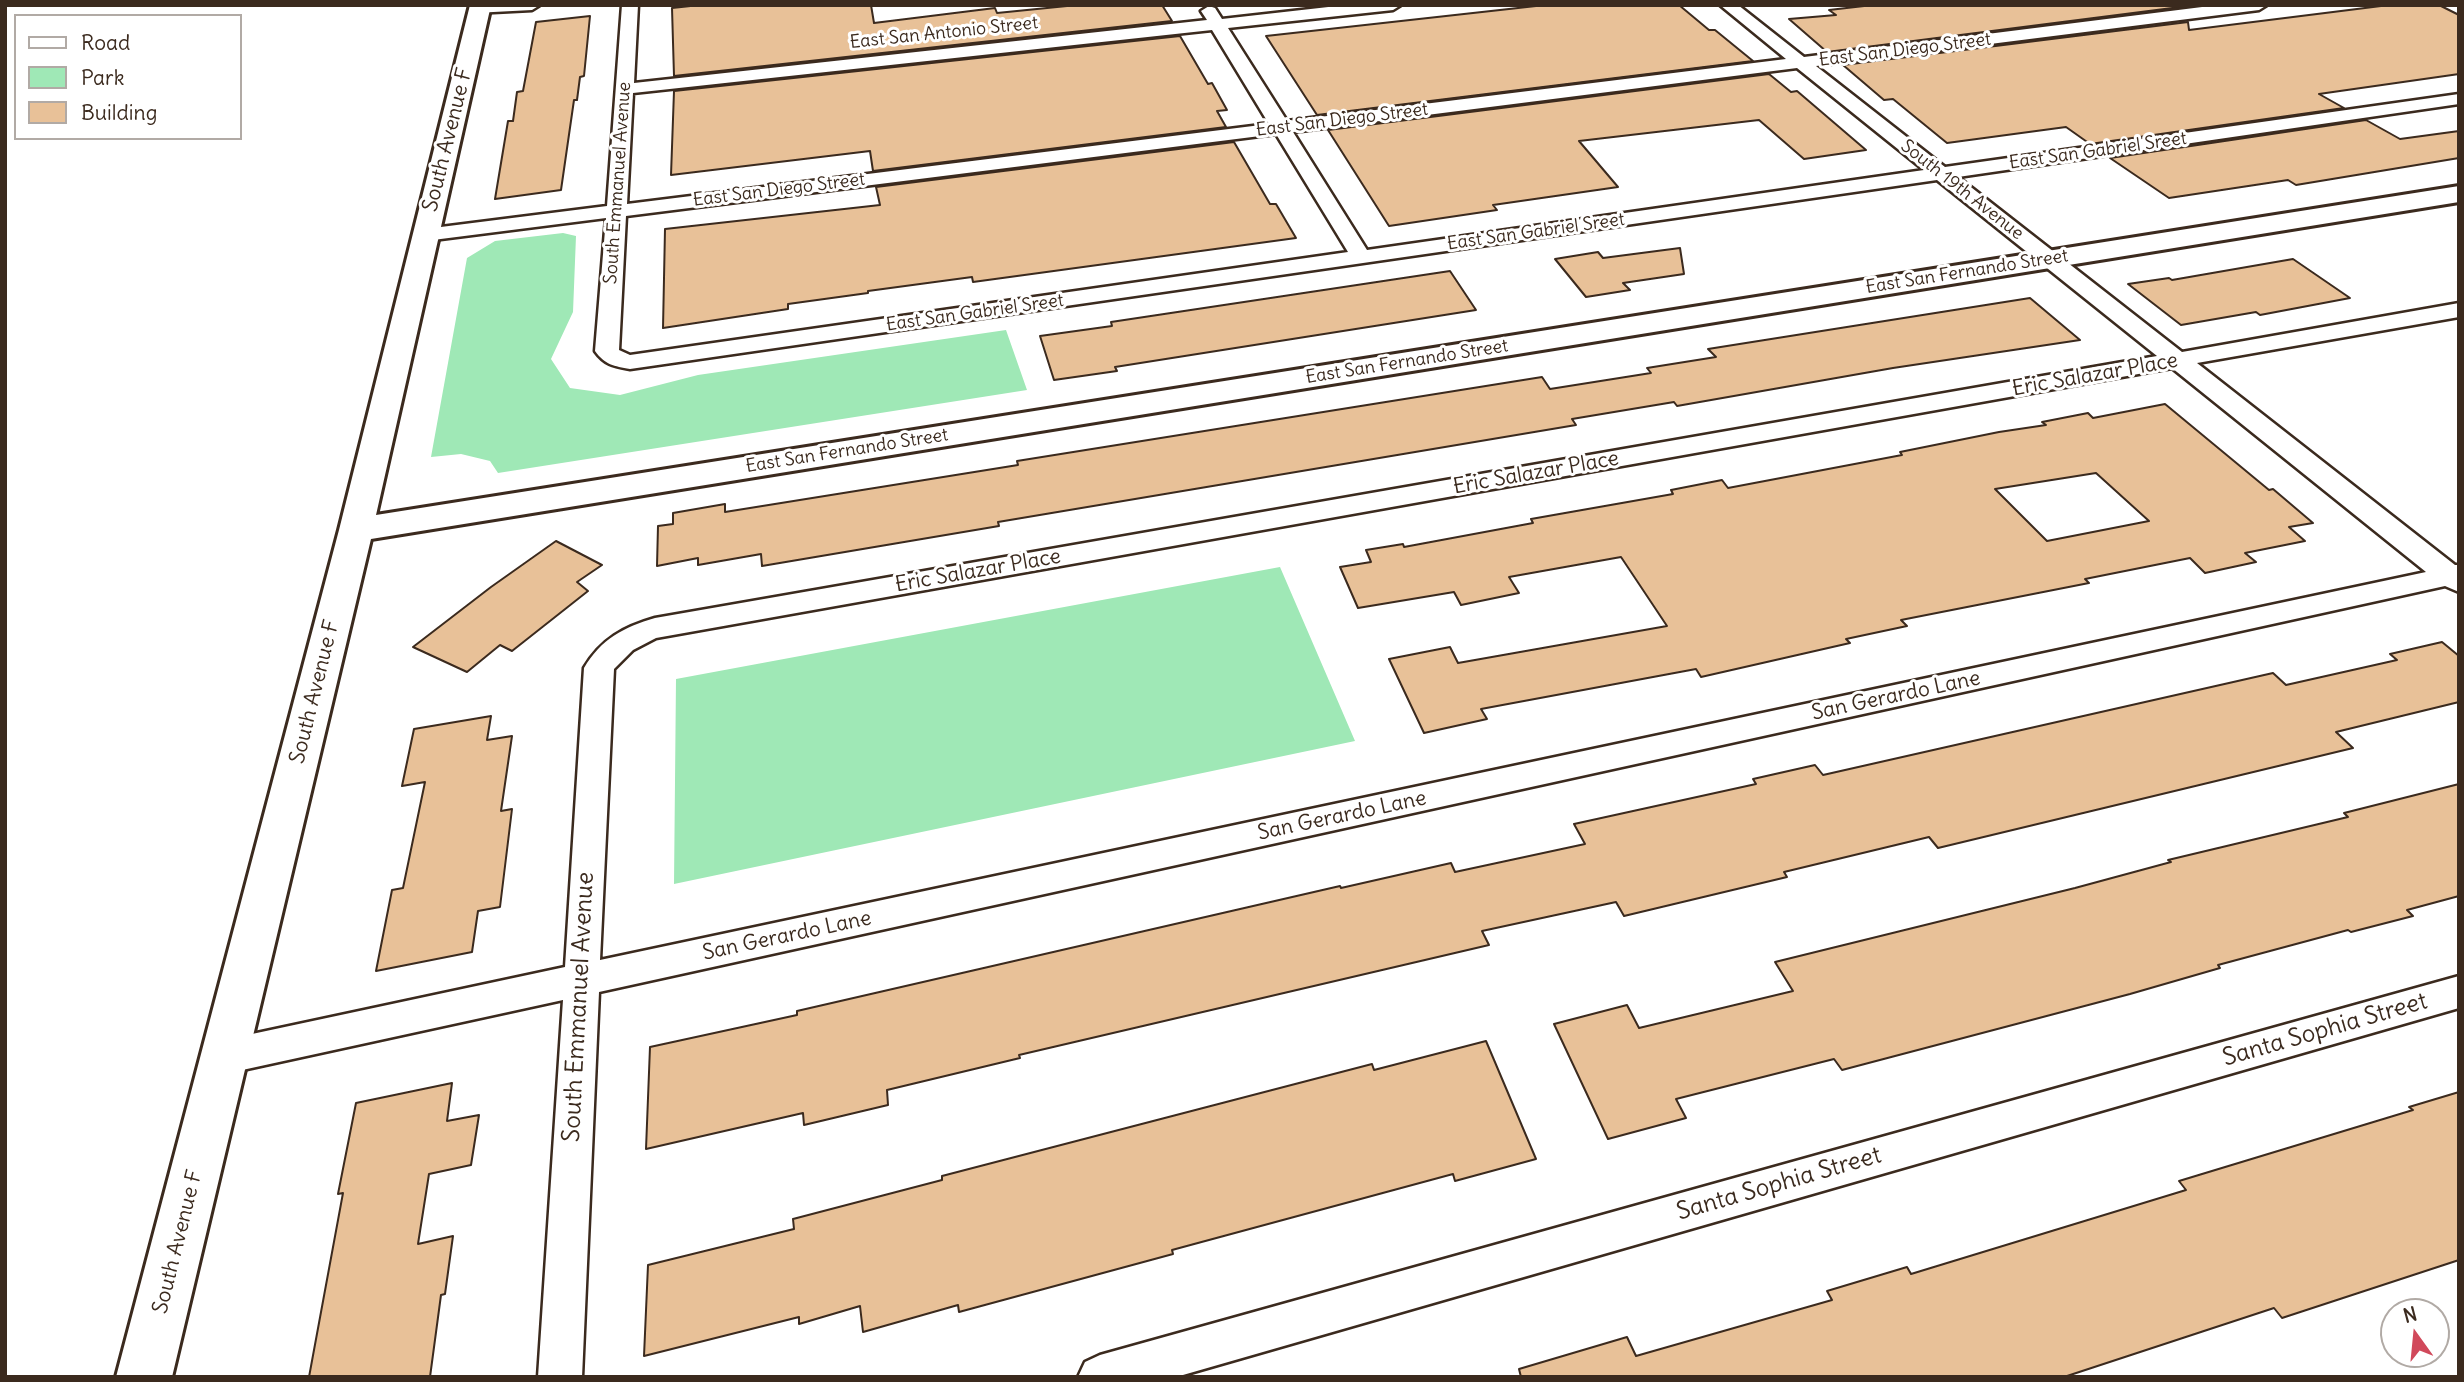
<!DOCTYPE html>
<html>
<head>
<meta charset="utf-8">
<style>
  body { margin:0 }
  #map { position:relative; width:2464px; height:1382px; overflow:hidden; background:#fff; font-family:Delius,sans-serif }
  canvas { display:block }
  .frame { position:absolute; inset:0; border:7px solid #3b2a1e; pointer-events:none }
  .legend { position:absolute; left:14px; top:14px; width:228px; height:126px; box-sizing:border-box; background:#fff; border:2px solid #b1aaa5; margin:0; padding:9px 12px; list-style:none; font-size:21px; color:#3b2a1e }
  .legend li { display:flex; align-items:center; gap:14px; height:35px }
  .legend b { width:35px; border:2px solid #b1aaa5 }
  .north { position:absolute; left:2380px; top:1298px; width:70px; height:70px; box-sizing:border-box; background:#fff; border:2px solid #b1aaa5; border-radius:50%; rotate:345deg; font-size:19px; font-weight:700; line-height:28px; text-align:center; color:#3b2a1e }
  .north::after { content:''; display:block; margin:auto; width:24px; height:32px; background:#d1495b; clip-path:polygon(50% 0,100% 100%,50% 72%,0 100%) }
</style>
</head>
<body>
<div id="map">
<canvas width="2464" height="1382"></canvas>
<div class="frame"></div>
<ul class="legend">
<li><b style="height:9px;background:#fff"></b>Road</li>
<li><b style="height:19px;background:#9fe8b6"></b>Park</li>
<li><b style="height:19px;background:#e8c198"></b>Building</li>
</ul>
<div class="north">N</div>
</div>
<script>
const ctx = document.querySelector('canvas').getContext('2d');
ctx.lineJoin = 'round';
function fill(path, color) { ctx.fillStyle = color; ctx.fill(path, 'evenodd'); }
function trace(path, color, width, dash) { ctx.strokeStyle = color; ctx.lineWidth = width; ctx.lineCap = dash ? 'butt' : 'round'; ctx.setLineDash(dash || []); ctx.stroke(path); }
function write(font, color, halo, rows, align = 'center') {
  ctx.font = font + ' Delius,sans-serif'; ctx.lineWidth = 6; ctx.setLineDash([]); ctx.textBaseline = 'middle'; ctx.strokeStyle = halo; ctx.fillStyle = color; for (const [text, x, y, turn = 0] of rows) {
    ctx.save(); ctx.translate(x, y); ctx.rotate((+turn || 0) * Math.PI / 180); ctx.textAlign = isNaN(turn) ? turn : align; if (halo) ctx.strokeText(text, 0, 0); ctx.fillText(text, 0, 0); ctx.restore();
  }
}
const green = new Path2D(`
  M563,233L576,236L573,312L551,359L570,388L620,395L698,375L1006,330L1027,390L498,473L490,461L461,454L431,457L467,258L495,241Z
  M1280,567L1355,741L674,884L676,679Z`);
const building = new Path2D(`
  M700,5H871L874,23L995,8L997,13L1077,5H1162L1172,21L674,76L672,8Z
  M1545,5H1679L1709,30H1715L1753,61L1317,115L1266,36Z
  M1873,5H2187L2188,6L1827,52L1789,19L1836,15L1829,10Z
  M2389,5H2439L2459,15V74L2319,94L2344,108L2090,144L2066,127L1947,143L1893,99L1884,100L1843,65L2188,22L2189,30Z
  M590,16L584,76L580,77L577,100H574L561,190L495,199L508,121H513L517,92L523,91L536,22Z
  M1180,36L1208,84L1212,83L1227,110L1217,111L1226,127L873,171L870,151L671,175L674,91Z
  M1769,74L1791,92L1797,91L1866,150L1804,159L1759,120L1579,141L1618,187L1493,205L1497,210L1389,226L1328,130Z
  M2366,120L2400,139L2459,131V158L2296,185L2288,180L2169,198L2110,158Z
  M1234,142L1270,204H1276L1296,238L973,282L972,277L868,291V293L788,304V309L663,328L665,229L880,205L876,187Z
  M1680,248L1684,274L1623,283L1630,290L1586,297L1555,259L1598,252L1603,258Z
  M2293,259L2350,298L2260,315L2256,312L2181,325L2128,284L2169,278L2172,280Z
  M1450,271L1476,310L1115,367L1117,371L1054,380L1040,336L1112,326L1111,322Z
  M2030,298L2080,340L1893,368L1677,406L1674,402L1572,419L1576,425L998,522L999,526L762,566L761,554L698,565V558L657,566L658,526L673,524V513L725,504V512L1018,465L1017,461L1542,377L1550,389L1651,373L1647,368L1716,357L1708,349Z
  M2165,404L2269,490L2273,489L2313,523L2289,527L2305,541L2245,553L2256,562L2205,573L2190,558L2085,579L2089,583L1901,620L1907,626L1846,639L1850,643L1701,677L1696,669L1481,709L1487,719L1424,733L1389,659L1450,647L1458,663L1667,626L1621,557L1509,577L1519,593L1461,605L1454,592L1358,608L1340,567L1371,562L1366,550L1403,544L1404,547L1533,523L1531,519L1673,494L1671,490L1722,480L1728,488L1902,455L1900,452L1999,432L2046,425L2042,422L2088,413L2093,418ZM2096,473L2149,521L2047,541L1995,489Z
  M556,541L602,565L577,582L588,591L512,651L500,645L467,672L413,647L491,587Z
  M2442,642L2459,656V702L2336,732L2353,748L1938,848L1929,837L1784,872L1787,877L1624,916L1616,902L1482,931L1489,945L1019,1055L1020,1058L887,1090L888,1105L804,1125L803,1113L646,1149L650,1047L797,1015V1011L1340,886L1341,888L1451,863L1455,872L1585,844L1574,824L1756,784L1753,779L1815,765L1823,775L2273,673L2286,685L2397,660L2390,654Z
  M491,716L487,740L512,736L501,811L512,809L500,907L478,911L472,952L376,971L392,890L403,888L425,782L402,786L414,729Z
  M2459,784V896L2407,910L2413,916L2351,932L2348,930L2218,965L2220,968L2130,994L1842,1070L1834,1059L1676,1099L1686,1118L1608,1139L1554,1024L1627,1005L1639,1028L1793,991L1775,962L2075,888L2171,862L2168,860L2348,817L2344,813Z
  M1486,1041L1536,1159L1455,1181L1453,1174L1172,1250L1173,1254L959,1312L958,1305L863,1332L860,1306L799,1324V1317L644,1356L648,1265L794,1229L793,1219L942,1180V1176L1372,1064L1374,1070Z
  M452,1083L447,1121L479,1115L471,1165L429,1174L418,1244L453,1236L445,1294L441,1295L430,1377H309L343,1193L338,1194L356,1103Z
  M2459,1092V1260L2282,1318L2274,1308L2064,1377H1521L1519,1369L1627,1337L1636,1356L1832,1300L1827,1291L1907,1267L1911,1274L2186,1190L2179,1181L2413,1110L2409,1107Z`);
const minor = new Path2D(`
  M479,5H540L532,10L474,13L472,10Z
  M622,5H638L634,83L1207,20L1201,11L1209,6L1215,8L1222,19L1346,5H1401L1393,10L1228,28L1287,121L1786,59L1720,5H1738L1804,57L2218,5H2267L2259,10L1816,66L1945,167L2459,94V104L1958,177L2182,352L2459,303V317L2197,363L2455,565H2459V592L2445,586L599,992L582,1377H538L563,1000L224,1074L211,1069L206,1057L211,1045L224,1040L565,967L584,668C601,639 624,627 655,618L2157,356L1937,180L630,369C614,366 605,365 595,351L606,218L425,241L418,239L415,235L418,231L425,229L607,206ZM1212,30L1269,124L627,204L633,93ZM1797,68L1924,170L1367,250L1293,132ZM1276,134L1348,252L630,355L619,350L626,216ZM2172,368L2426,572L600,960L614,669L633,650L656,638Z
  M2459,976V1008L1176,1377H1078L1085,1362L1100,1355Z`);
const tertiary = new Path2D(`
  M470,5H491L376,515L2459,186V202L371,539L172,1377H116L339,530Z`);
const farStreetnames = [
  ["East San Antonio Street",944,33,-6],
  ["East San Diego Street",1905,50,-7],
  ["East San Diego Street",1342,120,-7],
  ["East San Gabriel Sreet",2098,151,-8],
  ["South Emmanuel Avenue",618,183,-86],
  ["East San Diego Street",779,190,-7],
  ["South 19th Avenue",1962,190,38],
  ["East San Gabriel Sreet",1536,232,-8],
  ["East San Fernando Street",1967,272,-9],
  ["East San Gabriel Sreet",975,313,-8],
  ["East San Fernando Street",1407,362,-9],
  ["East San Fernando Street",847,451,-9]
];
const streetNames = [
  ["South Avenue F",448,140,-76],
  ["Eric Salazar Place",2095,375,-10],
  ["Eric Salazar Place",1536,473,-10],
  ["Eric Salazar Place",978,571,-10],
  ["South Avenue F",315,692,-76],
  ["San Gerardo Lane",1896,696,-12],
  ["San Gerardo Lane",1342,816,-12],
  ["San Gerardo Lane",787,936,-12],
  ["South Avenue F",178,1242,-76]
];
const nearStreetnames = [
  ["South Emmanuel Avenue",579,1007,-87],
  ["Santa Sophia Street",2325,1030,-16],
  ["Santa Sophia Street",1779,1184,-16]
];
fill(green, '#9fe8b6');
fill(building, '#e8c198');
trace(building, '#3b2a1e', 2);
trace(minor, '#3b2a1e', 5);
trace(tertiary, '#3b2a1e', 6);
fill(minor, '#fff');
fill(tertiary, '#fff');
write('18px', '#3b2a1e', '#fff', farStreetnames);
write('21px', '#3b2a1e', '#fff', streetNames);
write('24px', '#3b2a1e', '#fff', nearStreetnames);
</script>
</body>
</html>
